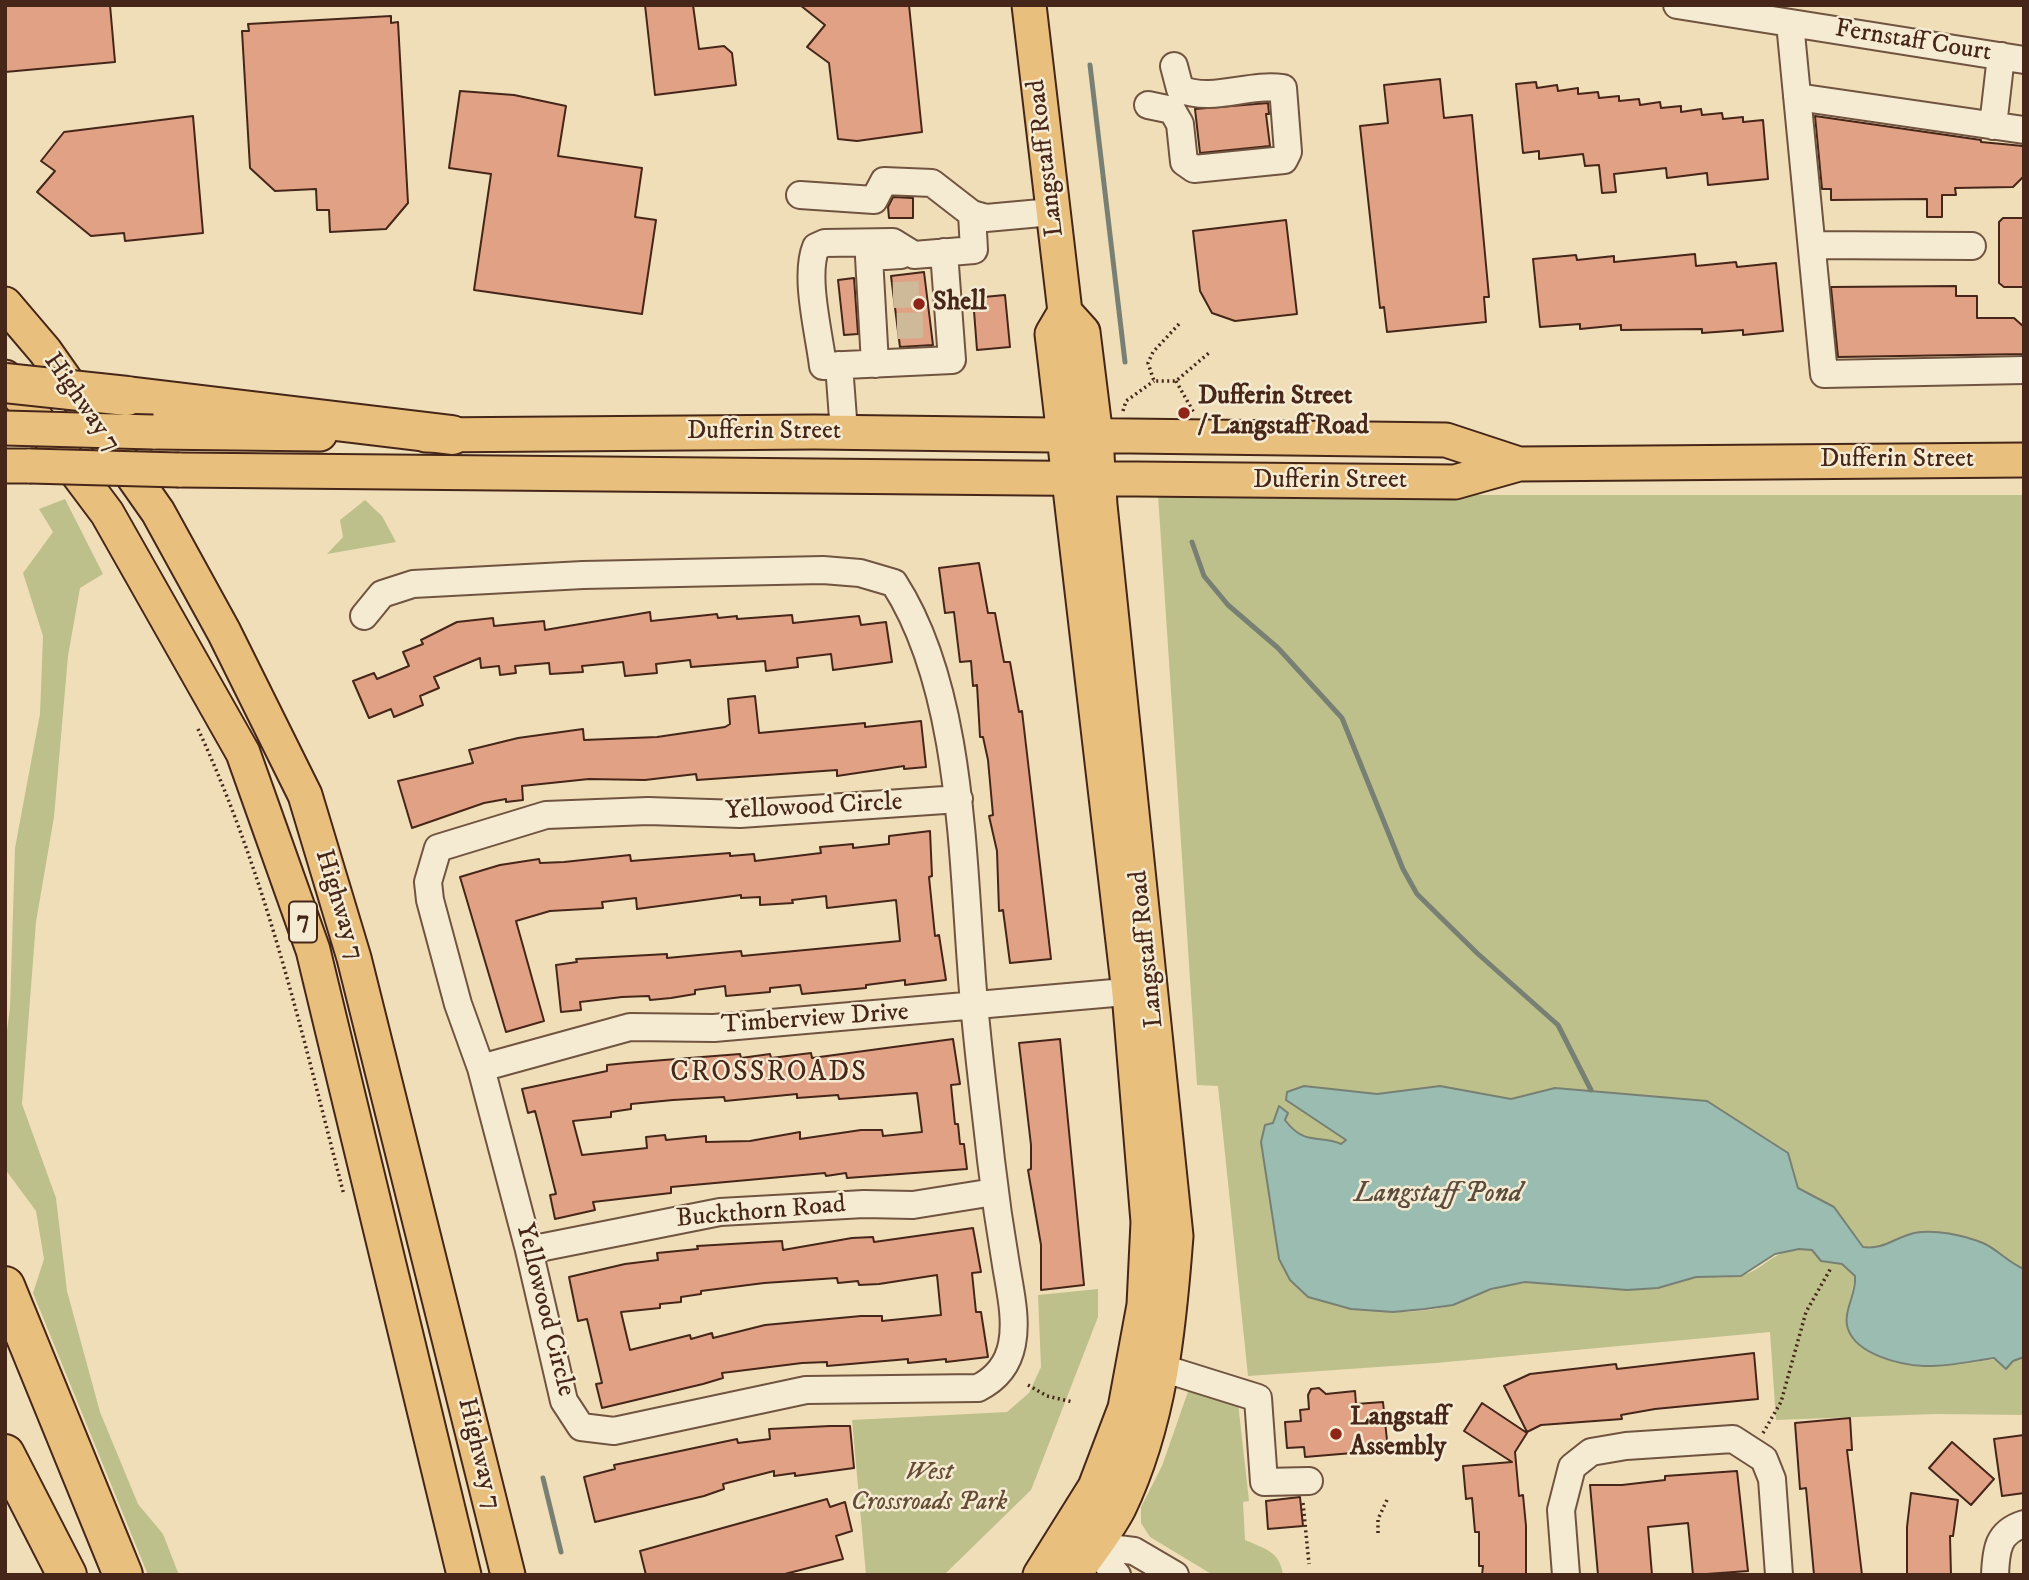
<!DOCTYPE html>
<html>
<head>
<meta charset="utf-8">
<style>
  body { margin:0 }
  #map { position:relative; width:2029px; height:1580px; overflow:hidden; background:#f0deb9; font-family:"IM FELL DW Pica",serif }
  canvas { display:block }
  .frame { position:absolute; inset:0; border:7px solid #462618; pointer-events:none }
</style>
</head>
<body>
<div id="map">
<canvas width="2029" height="1580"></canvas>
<div class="frame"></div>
</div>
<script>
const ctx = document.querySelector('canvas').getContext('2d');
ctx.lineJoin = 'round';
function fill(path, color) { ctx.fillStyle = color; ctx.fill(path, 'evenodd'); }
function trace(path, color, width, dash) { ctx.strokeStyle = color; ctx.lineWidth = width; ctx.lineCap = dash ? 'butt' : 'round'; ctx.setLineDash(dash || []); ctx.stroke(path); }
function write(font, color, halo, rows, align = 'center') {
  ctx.font = font + ' "IM FELL DW Pica",serif'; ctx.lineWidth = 5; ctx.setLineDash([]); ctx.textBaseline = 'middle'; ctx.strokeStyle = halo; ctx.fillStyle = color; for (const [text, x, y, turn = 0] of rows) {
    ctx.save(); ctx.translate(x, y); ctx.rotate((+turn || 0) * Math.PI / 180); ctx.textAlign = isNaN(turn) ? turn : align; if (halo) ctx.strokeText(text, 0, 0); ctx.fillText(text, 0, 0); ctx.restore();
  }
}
const green = new Path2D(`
  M1158,495H2024V1269L1910,1234L1877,1249L1863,1247L1834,1207L1798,1188L1788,1153L1628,1096L1555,1088L1511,1099L1440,1086L1377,1094L1287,1093L1286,1100L1346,1140L1341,1144C1333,1140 1328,1141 1319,1141C1299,1140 1286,1124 1280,1106L1308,1297C1355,1310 1408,1319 1455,1304C1479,1296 1501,1283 1527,1283C1561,1282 1594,1291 1628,1290C1652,1290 1673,1280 1696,1277C1710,1275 1725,1279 1739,1276C1767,1271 1770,1246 1812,1250L1821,1261L1842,1264L1855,1276L1847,1316L1924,1366L2024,1357V1415L1935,1414L1776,1420L1770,1332L1436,1363L1248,1376L1218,1086L1197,1085Z
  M65,499L103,574L80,588L68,656L54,817L36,922L22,1104L56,1198L67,1291L100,1412L138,1504L163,1534L179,1575H148L33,1293L44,1259L36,1211L5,1169V1045L10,1008L15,848L40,714L43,636L23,573L53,532L39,509Z
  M365,500L382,516L396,542L327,554L343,537L340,520Z
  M1098,1289V1317L1031,1490L944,1575H866L852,1420L1007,1412L1029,1393L1041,1367L1038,1295Z
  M1191,1383L1238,1403L1249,1501L1243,1502L1245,1540C1265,1549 1280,1551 1283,1575H1213L1150,1537L1141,1523V1507L1162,1466Z`);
const water = new Path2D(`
  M1304,1086L1377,1094L1440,1086L1511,1099L1555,1088L1707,1101L1788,1153L1798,1188L1834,1207L1863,1247C1883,1250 1894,1238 1914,1233C1935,1229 1963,1235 1983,1243C1997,1249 2009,1263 2024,1269V1357L2013,1361L2006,1369L1994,1358C1972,1361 1946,1367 1924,1366C1901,1365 1857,1355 1848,1329C1842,1312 1857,1294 1855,1276L1842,1264L1821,1261L1812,1250L1799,1249L1775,1254L1741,1276L1696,1277L1658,1288L1627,1290L1525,1282L1491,1289L1453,1305L1425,1309L1393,1312L1351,1309L1308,1297L1290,1280L1279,1259L1261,1142L1265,1125L1273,1123L1279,1106L1288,1113L1285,1120C1305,1147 1320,1134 1341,1144L1346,1140L1286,1100L1287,1092Z`);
const stream = new Path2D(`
  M1090,65L1125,362
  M1192,542L1204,576L1228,605L1278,648L1342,718L1403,869L1417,894L1477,953L1558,1025L1591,1090
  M543,1478L561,1552`);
const building = new Path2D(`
  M5,5H110L115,62L5,72Z
  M645,5H693L699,49L724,46L732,53L736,85L655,95Z
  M800,5H909L922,132L857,141L838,139L829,63L807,47L825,25Z
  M391,16V23L398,22L408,203L386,229L330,232L329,210H317L316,189L275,191L250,168L242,31H249L248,24Z
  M1440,79L1444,118L1472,115L1489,297H1484L1486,322L1387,332L1384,307L1380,308L1360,126L1388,123L1384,85Z
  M1536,82L1537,88L1557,85L1558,91L1578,88V94L1598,92L1599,98L1619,96V101L1639,99L1640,105L1660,102L1661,108L1681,106V112L1701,109L1702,115L1722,113L1723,119L1743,117V122L1763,120L1768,179L1708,185L1707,173L1667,178L1666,168L1614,174L1616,192L1602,193L1599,165L1585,166L1583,154L1539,159V151L1523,153L1516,84Z
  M460,91L514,95L566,106L558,156L642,168L635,217L656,220L642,314L474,290L491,174L449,168Z
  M1268,103L1269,114H1266L1270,146L1200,153L1195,109Z
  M193,116L203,233L125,241L124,233L91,236L37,192L55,171L41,161L64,132Z
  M1815,116L1981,140V142L2023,146L2024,176L2013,187L1955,188L1956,195H1942V217H1927V199L1831,200V189H1822Z
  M893,197L913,198V218H889L888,207Z
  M2003,218H2024V287H2004L1999,283V222Z
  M1286,220L1297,314L1235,321L1212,313L1200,291L1193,231Z
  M1695,254L1696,266L1736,262L1737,267L1776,263L1783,331L1743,335V330L1702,333V329L1621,330V325L1580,329V324L1540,327L1533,259L1576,255L1577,260L1614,256V262Z
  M924,272L933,345L900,347L891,276Z
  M854,278L858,334L844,335L838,280Z
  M1956,286V296H1977V318H2014L2024,327V354L1838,357L1831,287Z
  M1005,295L1010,347L977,350L973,298Z
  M979,563L988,613H995L1004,662H1010L1019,712L1022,711L1051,959L1010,963L1003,910L999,911L997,851L989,816L993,815L988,760L983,737H980L977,685L973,686L971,661L960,662L954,612L945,613L939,568Z
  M650,612L651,621L717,614L718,618L737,616V619L792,615L793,623L859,616L861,625L886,622L892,662L833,670L831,654L797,658L798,667L766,671L765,661L691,667L690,660L656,664L657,673L625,676L623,662L582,666L583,672L550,674L549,663L515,666L516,673L500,675L499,666L481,668L480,658L434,677L439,688L420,696L423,705L394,717L391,709L369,718L353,681L374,673L377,679L409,666L403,652L423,644L421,640L457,622L493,618L494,626L544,621L545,630Z
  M755,696L759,733L865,723V727L921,721L926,767L904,769V766L837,776V770L697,780L696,774L645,780L589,779L522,786L523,800L506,802V799L484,803L412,828L398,781L473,763L469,750L518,738L583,729L584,740L657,737L725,727L730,724L728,699Z
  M930,831L932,876L929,877L935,936L939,935L946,980L905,985V980L866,985V988L802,994L800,985L770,988V992L726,996L725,986L695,990V994L671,998L650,1000L649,996L622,997L580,1002L581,1010L561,1012L556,965L577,962L576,959L667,954V958L741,951L742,956L900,941L896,900L827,908L826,896L792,900L793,903L760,905V897L741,898V895L637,909L636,898L602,902L603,908L550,911L516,921L544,1021L506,1032L460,877L500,865L539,859L540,863L564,862L630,855L631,861L730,853V856L754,854L755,861L821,853L820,847L853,844V848L889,844V836Z
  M953,1039L960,1084L951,1085L955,1124H958L960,1144H964L967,1169L847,1178L846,1173L826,1176L825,1173L671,1187V1193L593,1202L595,1210L555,1219L550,1195L556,1194L541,1134L535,1111L528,1113L522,1089L607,1071V1065L626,1063L740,1054L741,1058L770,1054L771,1058L811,1053L812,1058ZM917,1093L922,1132L883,1136L882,1130H861L800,1139V1132L750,1141L706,1142V1136L666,1140L665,1135L646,1137L647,1148L582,1155L573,1121L611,1117V1112L631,1109V1104L673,1100L724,1097L725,1101L797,1094V1098L838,1095L839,1099Z
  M1060,1039L1084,1285L1041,1290V1245L1028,1170L1031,1169V1145L1019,1043Z
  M973,1228L981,1272L972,1273L976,1312H981L988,1357L946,1362V1359L908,1363V1359L827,1366V1362L802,1363L722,1373L723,1378L703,1384L602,1408L596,1384L602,1383L587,1319L578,1321L569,1277L625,1264L658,1260L657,1253L698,1249L697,1246L782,1241L783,1250L852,1238L873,1237L874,1242ZM937,1275L941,1315L882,1321V1316H861L765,1325L713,1338L712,1333L691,1339L690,1335L630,1350L621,1312L660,1308V1304L681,1302V1297L701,1294V1291L764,1283L837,1278L838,1283L858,1281L859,1285L879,1284Z
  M1754,1353L1758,1399L1655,1409L1621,1415L1622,1419L1541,1425L1527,1432L1504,1386L1530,1374L1616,1364L1617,1369Z
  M1319,1388L1326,1394L1355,1391L1356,1404L1383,1402L1388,1450L1305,1457L1304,1447L1287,1448L1285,1422L1301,1421L1300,1410L1309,1409L1308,1395L1311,1389Z
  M1482,1403L1527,1433L1515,1452L1519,1496L1523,1495L1526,1526V1575H1482L1483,1566H1479V1532H1475L1472,1498L1466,1499L1463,1466L1512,1462L1464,1431Z
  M1850,1418L1852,1450H1847L1862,1575H1814L1806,1488L1800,1489L1795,1423Z
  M830,1426H850L854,1468L795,1476V1473L774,1476V1471L723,1484L724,1489L704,1496L595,1522L584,1477L615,1469L614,1465L737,1439L738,1443L770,1439L769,1429Z
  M2024,1435V1493L2002,1496L1994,1439Z
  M1952,1442L1994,1479L1971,1505L1929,1468Z
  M1737,1471L1748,1571L1693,1575L1688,1523L1648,1527L1652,1575H1598L1590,1485H1622L1665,1480V1476Z
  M1911,1493L1958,1500L1953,1536H1950L1951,1575H1907V1527Z
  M1300,1497L1303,1526L1268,1529L1266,1501Z
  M827,1499L830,1507L845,1502L852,1531L836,1536L843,1559L781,1575H646L640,1551Z`);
const minorTunnel = new Path2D(`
  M893,295L927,294
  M897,326L931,325`);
const path = new Path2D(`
  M1179,324L1153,352L1148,363L1154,381H1176L1210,352
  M1176,381L1194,413
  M1123,411L1126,401L1154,381
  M198,729C267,877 303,1038 344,1195
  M1028,1385L1047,1396L1073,1402
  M1763,1433L1781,1402L1806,1312L1831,1268
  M1303,1503L1309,1564
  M1378,1533V1519L1387,1500`);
const minor = new Path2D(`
  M1677,5L2024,60
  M1790,23L1824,374L2024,370
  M1797,97L2024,130
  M1148,105L1172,110L1180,124L1184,162L1194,169L1284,160L1288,152L1283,88C1248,83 1213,103 1180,89L1174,66
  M1993,126L2001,56
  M800,195L874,200L884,181L932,183L972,214L986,218L1052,212
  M1812,245L1972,246
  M944,252L952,360L823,366C819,333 804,276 816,247L825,243L893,242L914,255L974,250L972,214
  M875,364L869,257L901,255
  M839,365L844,432
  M364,616L382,594L413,584L583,575L823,570L860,573L894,583C960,685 962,845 971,964C975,1030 984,1095 991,1160C995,1195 1000,1230 1006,1265C1010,1290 1017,1319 1012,1344C1008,1365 996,1379 978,1388L806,1390L614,1431L581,1427L564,1401L529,1250L481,1068L458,1004L430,900L428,882L438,848L546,815L648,811L740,814L959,799
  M481,1068L630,1027L714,1028L1148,990
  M529,1250L720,1212L864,1204L913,1205L994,1192
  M1162,1368L1258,1398L1264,1482L1309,1481
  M1087,1541L1117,1575
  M1094,1546L1134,1551L1175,1575
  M1566,1575L1561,1510L1572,1467L1591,1452L1626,1446L1733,1439L1764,1459L1772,1479L1779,1575
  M1995,1575C1996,1549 1998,1532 2024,1524`);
const major = new Path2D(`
  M1029,5L1065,312L1052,334L1129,993L1148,1222L1144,1305L1125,1408L1095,1487L1040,1575
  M5,304L45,351L158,512L224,632L305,795L354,958L508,1575
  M1065,312L1083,332L1096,437L1100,505L1176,1236C1169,1329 1160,1423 1119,1508C1107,1531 1089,1553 1074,1575
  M5,377L107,513L243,753L313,950L464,1575
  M153,432L320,434
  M426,435L815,432L1446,440L1519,464
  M5,466H30
  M179,470L1455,482L1519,464L2024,460`);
const highway = new Path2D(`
  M127,396L452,435
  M5,1286L123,1575
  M5,1454L67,1575`);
const majorBridge = new Path2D(`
  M5,428L153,432
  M30,466L179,470`);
const highwayBridge = new Path2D(`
  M5,383L127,396`);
const markers = [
  [919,304,7,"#8f2418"],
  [1184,413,7,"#8f2418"],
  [1336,1434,7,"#8f2418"]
];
const shields = [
  [303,922,28]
];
const shieldNames = [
  ["7",303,922]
];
const streetNames = [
  ["Fernstaff Court",1913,42,9],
  ["Langstaff Road",1047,158,-97],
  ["Highway 7",81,403,55],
  ["Dufferin Street",764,433],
  ["Dufferin Street",1897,461],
  ["Dufferin Street",1330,482],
  ["Yellowood Circle",814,808,-3],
  ["Highway 7",338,905,73],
  ["Langstaff Road",1148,949,-96],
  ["Timberview Drive",815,1020,-4],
  ["Buckthorn Road",761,1213,-5],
  ["Yellowood Circle",544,1310,76],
  ["Highway 7",478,1454,76]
];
const poiNames = [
  ["Shell",933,304],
  ["Dufferin Street",1198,398],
  ["/ Langstaff Road",1198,428],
  ["Langstaff",1350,1419],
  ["Assembly",1350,1449]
];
const parkNames = [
  ["West",929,1474],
  ["Crossroads Park",929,1504]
];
const neighbourhoodNames = [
  ["CROSSROADS",769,1074]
];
const waterNames = [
  ["Langstaff Pond",1438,1195]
];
fill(green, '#bec08c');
fill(water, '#9abcb1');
trace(water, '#788074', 2);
trace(stream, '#788074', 5);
fill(building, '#e1a184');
trace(building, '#462618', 2);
trace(minorTunnel, '#ceb999', 26, [26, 13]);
trace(minor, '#705440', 30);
trace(major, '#462618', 37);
trace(highway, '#462618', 42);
trace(path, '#462618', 3.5, [2, 3.5]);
trace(minor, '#f5ead2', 26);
trace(major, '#e8bf7c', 33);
trace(highway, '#e8bf7c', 38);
trace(majorBridge, '#462618', 37, []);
trace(highwayBridge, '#462618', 42, []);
trace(majorBridge, '#e8bf7c', 33);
trace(highwayBridge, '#e8bf7c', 38);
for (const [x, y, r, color] of markers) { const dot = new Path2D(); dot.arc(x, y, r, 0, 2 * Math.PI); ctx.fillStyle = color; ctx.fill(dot); trace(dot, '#f5ead2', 2.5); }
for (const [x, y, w] of shields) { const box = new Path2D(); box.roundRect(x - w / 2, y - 20.5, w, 41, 5); ctx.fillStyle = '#f5ead2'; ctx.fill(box); trace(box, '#462618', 2); }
write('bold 24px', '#462618', null, shieldNames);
write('26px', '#462618', '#f5ead2', streetNames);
write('bold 26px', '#462618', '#f5ead2', poiNames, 'left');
write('italic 26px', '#644c35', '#f5ead2', parkNames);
ctx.letterSpacing = '2px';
write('28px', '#462618', '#f5ead2', neighbourhoodNames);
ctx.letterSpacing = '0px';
write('italic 28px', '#5b4c3e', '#f5ead2', waterNames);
</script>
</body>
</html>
